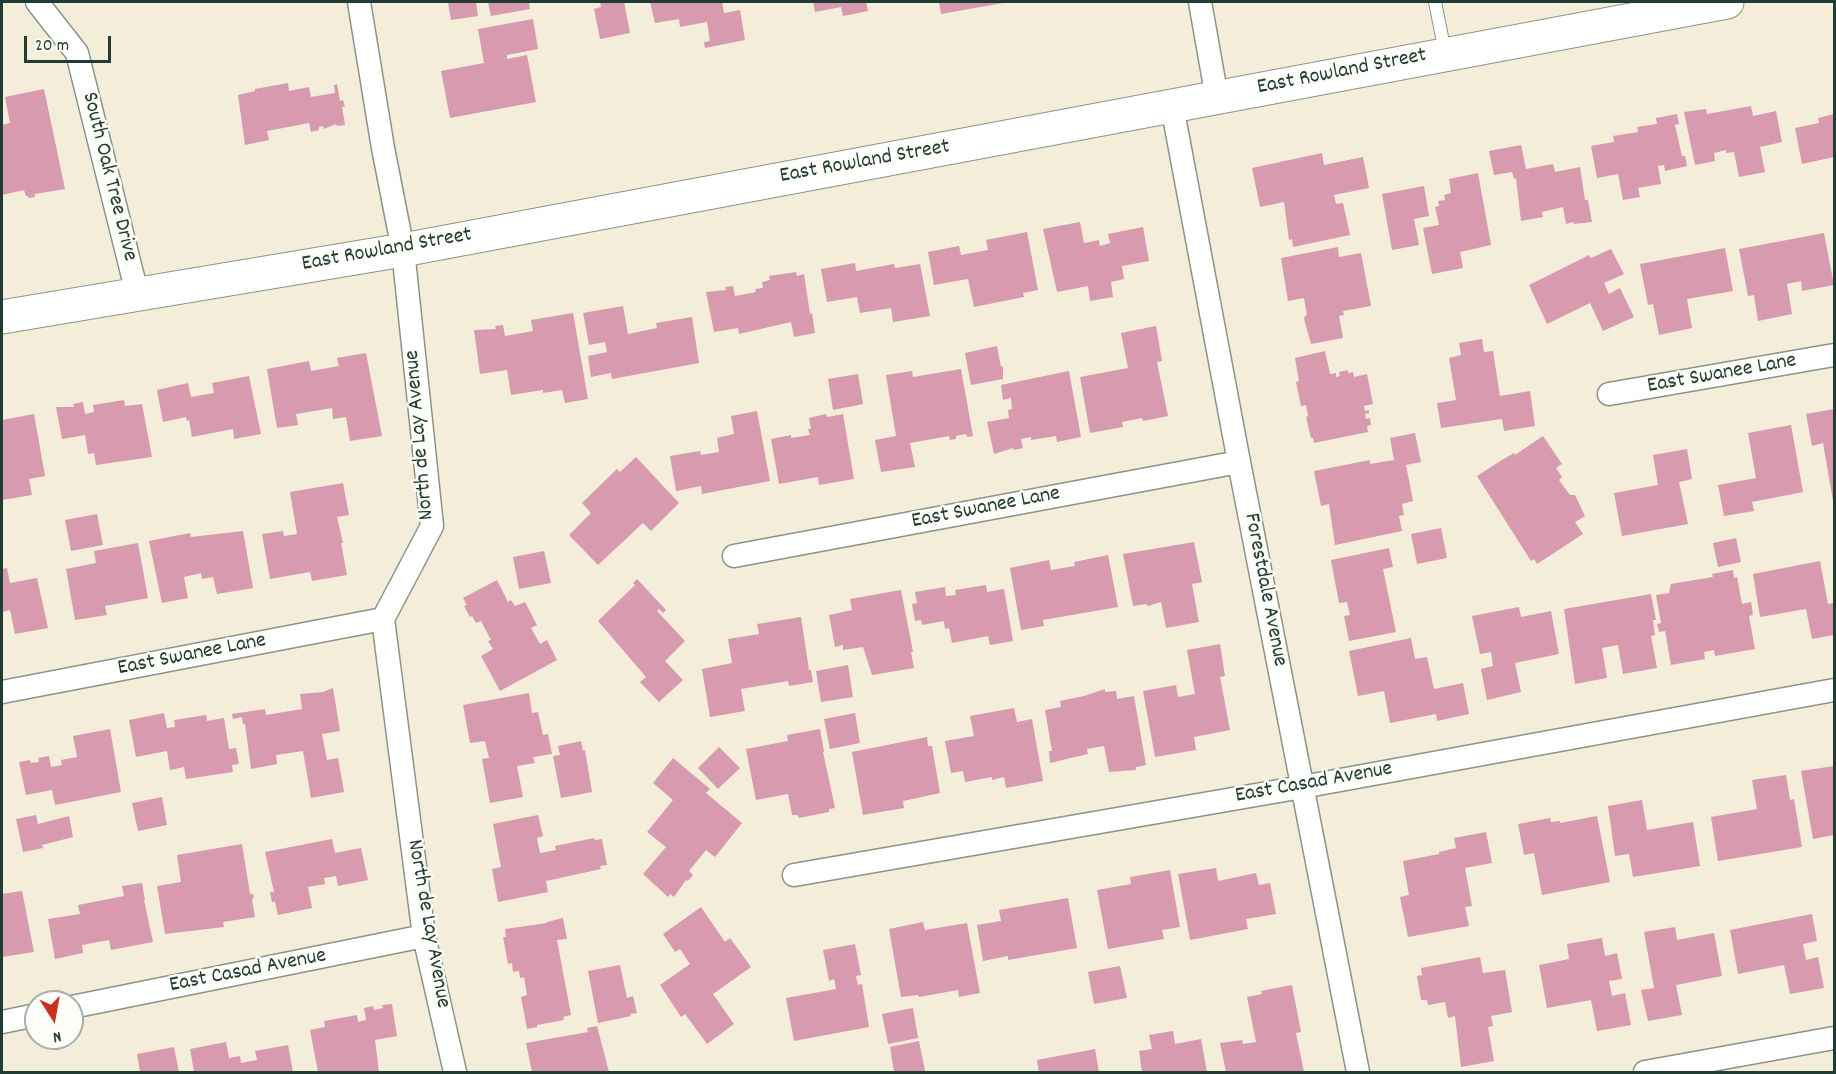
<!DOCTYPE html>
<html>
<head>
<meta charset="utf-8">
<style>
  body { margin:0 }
  #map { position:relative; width:1836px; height:1074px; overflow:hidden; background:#f4edd9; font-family:Dekko,sans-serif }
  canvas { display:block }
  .frame { position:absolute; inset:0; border:3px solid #1f3d34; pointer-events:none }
  .north { position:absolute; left:24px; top:990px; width:60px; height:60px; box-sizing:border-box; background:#fdfcf7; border:2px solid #a4b0a9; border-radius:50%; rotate:169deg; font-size:16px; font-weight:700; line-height:24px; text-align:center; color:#1f3d34 }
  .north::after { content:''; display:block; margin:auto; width:21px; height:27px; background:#c8321e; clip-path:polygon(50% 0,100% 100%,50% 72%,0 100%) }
  .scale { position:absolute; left:24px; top:36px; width:87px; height:27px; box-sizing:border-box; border:3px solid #1f3d34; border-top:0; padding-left:8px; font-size:18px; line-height:21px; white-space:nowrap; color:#1f3d34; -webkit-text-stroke:4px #fdfcf7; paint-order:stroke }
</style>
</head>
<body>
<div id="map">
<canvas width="1836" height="1074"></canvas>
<div class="frame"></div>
<div class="north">N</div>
<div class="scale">20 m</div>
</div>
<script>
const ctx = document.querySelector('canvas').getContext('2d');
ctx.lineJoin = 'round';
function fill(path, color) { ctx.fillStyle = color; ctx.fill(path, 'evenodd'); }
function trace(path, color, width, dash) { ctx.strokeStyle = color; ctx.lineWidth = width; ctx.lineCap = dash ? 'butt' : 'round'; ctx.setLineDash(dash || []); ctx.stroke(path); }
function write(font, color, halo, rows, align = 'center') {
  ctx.font = font + ' Dekko,sans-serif'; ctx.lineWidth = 5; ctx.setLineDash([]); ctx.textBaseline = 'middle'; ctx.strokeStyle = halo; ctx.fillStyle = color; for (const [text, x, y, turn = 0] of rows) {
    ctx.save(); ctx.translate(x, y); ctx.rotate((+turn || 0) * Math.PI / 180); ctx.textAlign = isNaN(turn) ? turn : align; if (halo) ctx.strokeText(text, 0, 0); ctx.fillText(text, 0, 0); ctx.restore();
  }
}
const building = new Path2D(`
  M448,2H476L478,16L451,20Z
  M488,2H529L530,9L491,16Z
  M600,2H624L630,33L600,39L594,9L601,7Z
  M650,2H722L724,13L740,10L745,40L705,48L704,42L710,41L707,22L680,27L679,19L655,23Z
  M813,2H866L868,11L843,16L841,7L815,12Z
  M939,2H1003V3L941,14Z
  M533,19L538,49L507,55V59L527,55L536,102L450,118L441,71L484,63L478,29Z
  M288,83L289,91L309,87L311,97L335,93L334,85L337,84L340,101L343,100L345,107H342L345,125L337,126L336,124L324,129L323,126L319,127V130L311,132L309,123L267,131L269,140L245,145L238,95L255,91V89Z
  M44,89L65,189L35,194V197L28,198V196H26L24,190L2,195V125L10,123L5,97Z
  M1751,106L1753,116L1776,111L1782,142L1760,147L1765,172L1739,177L1734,152L1726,153V150L1714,153L1715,161L1695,165L1684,112L1706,109L1707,114Z
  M1677,114L1679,124L1675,125L1682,156H1685L1687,166L1665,171L1664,165L1658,166L1661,184L1638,188L1640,197L1623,200L1618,174L1597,178L1591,146L1614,142L1613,136L1638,132L1637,127L1657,124L1656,118Z
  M1834,114V157L1802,164L1795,128L1819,123L1818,118Z
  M1521,145L1526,169L1553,164L1555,172L1580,167L1585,200H1588L1592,222L1574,224L1573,222L1566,224L1563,207L1542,212L1543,217L1521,221L1516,178L1514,179L1512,172L1494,175L1489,151Z
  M1322,153L1324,165L1363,157L1369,188L1334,195L1336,204L1343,203L1350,235L1293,247L1292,239L1289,240L1284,202L1260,207L1252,168Z
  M1478,173L1491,245L1460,252L1463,268L1432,274L1423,228L1439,225L1435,207L1439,206L1438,201L1445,200L1444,195L1451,193L1449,179Z
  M1424,186L1429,216L1414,219L1419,245L1392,250L1382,194Z
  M1080,222L1084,243L1099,240L1100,246L1110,243L1108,234L1143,227L1149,261L1122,266L1124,279L1111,282L1113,297L1090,301L1088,286L1057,292L1043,229Z
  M1027,232L1038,290L1023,293L1024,297L974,307L968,279L934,285L928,252L959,246L961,255L988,250L986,240Z
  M1824,233L1834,285L1802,291L1801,281L1787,284L1792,314L1758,321L1754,295L1748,296L1739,249Z
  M1338,247L1339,257L1361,253L1371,306L1343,311L1344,315L1339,316L1343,338L1311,344L1304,319L1305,316L1307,315L1304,298L1288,301L1281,258Z
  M1725,248L1733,291L1687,299L1692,328L1659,335L1653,304L1648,305L1640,264Z
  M1611,249L1624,274L1604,283L1609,294L1620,288L1634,317L1603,331L1590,303L1547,324L1529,285L1589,255L1591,258Z
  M855,263L856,271L894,264L895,268L920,264L930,316L893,322L891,308L860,313L857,297L827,302L821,269Z
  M796,272L797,276L804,274L810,314L812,313L815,333L794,337L791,322L739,334L738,328L714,332L706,292L726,290L725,287L733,286L735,296L756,292L755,289L763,288L762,282L770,280L769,276Z
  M623,306L628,334L657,328L656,323L692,317L699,363L612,379L611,373L591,377L588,356L607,352L605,342L589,345L583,313Z
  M573,313L588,399L565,403L562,390L543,393V390L511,395L507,370L480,374L474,330L496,329L495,326L503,325L505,336L533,331L531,320Z
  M1156,326L1162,361L1157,362L1168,416L1143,421L1142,418L1122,422L1123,427L1090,433L1080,377L1128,368L1121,333Z
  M1482,339L1484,352L1493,351L1500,396L1530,391L1535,426L1504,431L1502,419L1441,428L1437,403L1456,400L1449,358L1461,355L1459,343Z
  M997,346L1001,367L1003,366V379L971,385L965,353Z
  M1325,351L1330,374L1336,373V377L1340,376L1339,372L1348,370V373L1353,372L1354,377L1367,374L1373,404L1364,406L1365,411L1369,410V413L1365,414L1366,419L1370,418L1371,425L1367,426L1368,432L1314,443L1313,438H1311L1306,417L1308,416L1306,405L1301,406L1296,382L1299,381L1295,358Z
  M366,353L382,436L350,441L346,417L333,419L332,408L296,414L298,425L277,428L267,369L309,361L311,371L339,366L337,358Z
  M961,369L973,436L967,437L966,434L956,436V439L950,440L949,436L910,443L915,467L881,472L875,440L896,436L886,375L912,371L913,377Z
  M1069,371L1081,437L1057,442L1056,436L1031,440V437L1021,439L1023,448L1014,450L1013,448L994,454L987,422L1009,418L1008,410L1012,409L1011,398L1003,400L1001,385Z
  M858,374L863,404L833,410L828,379Z
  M249,376L261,434L234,439L233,429L192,437L189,420L187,421L186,417L163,422L157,390L188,383L191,397L214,393L212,383Z
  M124,400L125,406L142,404L152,457L96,465L94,453L88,454L85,435L62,439L56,407H74L73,404L83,402L85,414L94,412L93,405Z
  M1834,409V501H1833L1823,443L1812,446L1806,414Z
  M757,411L770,481L702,494L701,486L676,491L670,456L700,451L701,455L719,452L717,438L734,434L731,416Z
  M34,414L45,476L29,479L32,495L2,500V420Z
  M826,414L827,417L843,414L854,479L819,485L818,477L779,484L771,439L791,435V438L810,435L808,429H811L809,418Z
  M1791,425L1803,492L1752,502L1754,511L1724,516L1718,485L1756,478L1748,433Z
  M1415,433L1421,462L1406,465L1413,501L1402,504L1404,515L1399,516L1402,531L1335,545L1329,504L1321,506L1314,471L1370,460V464L1394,460L1390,438Z
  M1543,436L1562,464L1556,468L1562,477L1559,480L1570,495H1575L1585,516L1575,522L1583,534L1537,564L1534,559L1531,561L1477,476L1502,460L1514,453L1515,455Z
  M1687,449L1692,479L1679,482L1688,524L1622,536L1614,493L1658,485L1653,455Z
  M636,457L679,503L651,531L643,523L598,565L569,535L591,513L582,503L617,469L620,472Z
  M343,483L349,515L337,517L343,543H341L347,575L312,581L310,572L270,579L262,534L283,531L284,536L297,534L290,492Z
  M97,514L103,545L71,551L65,520Z
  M1441,528L1447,558L1417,564L1411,534Z
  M243,531L253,588L217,594L213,577L202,579L201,573L184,577L188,598L162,603L149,541L190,533L191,537Z
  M1736,538L1741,562L1718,567L1713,543Z
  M1194,542L1202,582L1192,584L1199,622L1166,628L1161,602L1148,606L1146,604L1133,606L1123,554Z
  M138,543L148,598L105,606L107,615L75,620L66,569L96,563L94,551Z
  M1389,548L1393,567L1383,569L1396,632L1349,641L1344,616L1350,615L1347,602L1339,603L1331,560Z
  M544,551L551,583L519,589L513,557Z
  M1108,555L1118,607L1043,620L1044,626L1021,630L1010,568L1049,560L1051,570L1075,566L1074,562Z
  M1820,561L1828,604L1834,603V635L1812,639L1806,609L1760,617L1753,574Z
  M7,568L10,583L37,578L48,628L15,634L10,610L2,612V569Z
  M1733,570L1734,578L1737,577L1742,604L1751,602L1753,615L1749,616L1755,649L1715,656L1714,650L1704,652L1705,659L1671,665L1665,631L1659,632L1657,624L1661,623L1656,595L1669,593L1671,584L1713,577L1712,574Z
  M637,579L666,610L663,613L659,609L657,611L685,641L665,661L683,680L659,702L640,682L646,677L598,621L635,585L633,583Z
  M497,580L508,602L511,600L515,606L525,602L537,625L531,628L540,644L547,640L557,660L500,691L481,656L493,649L488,641L491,640L481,621L476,623L472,616L470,617L464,606L467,605L463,598Z
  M986,585L987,592L1004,589L1013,641L990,645L988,636L952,643L949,628L945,629L944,621L922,625L921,620L915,621L912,604L917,603L915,592L945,587L946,596L956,595L955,590Z
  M901,590L913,652H911L914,668L872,675L863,647L843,650V645L835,647L829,615L852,610L850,599Z
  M1651,594L1656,620H1653L1655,635L1651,636L1657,668L1623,674L1618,645L1602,648L1607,678L1575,684L1564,609Z
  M1519,607L1521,617L1551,611L1559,654L1515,663L1521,692L1487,700L1481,669L1493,666L1491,652L1480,654L1472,616Z
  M801,617L809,670H811L813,682L789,686L788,681L741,689L745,711L710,717L702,669L732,663L728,639L759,634L757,624Z
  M1411,638L1415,659L1427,657L1434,689L1463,683L1469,714L1437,721L1436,714L1390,723L1384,691L1358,696L1349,651Z
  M1220,644L1225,676L1220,677L1230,730L1194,737L1196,750L1155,757L1143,691L1176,685L1178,697L1195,694L1187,650Z
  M848,665L853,697L821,702L816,671Z
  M333,688L340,731L322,734L327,760L338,758L344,792L311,798L303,751L276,755L277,764L251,769L245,724H243L242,717L233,719L232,714L265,709L266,715L302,709L300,694L323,692Z
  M1105,689V692L1116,691L1117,699L1134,696L1146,765L1136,767V770L1109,772L1104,746L1087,749L1088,754L1050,763L1049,751H1052L1045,710L1061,707L1060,701L1084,696Z
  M529,693L532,713L538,712L543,735L548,734L552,754L533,757L535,763L517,766L523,797L490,803L482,759L489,758L485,741L470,743L463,705Z
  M1014,708L1017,722L1032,719L1043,781L1006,788L1004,777L992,780V777L965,782L963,771L951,773L945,741L974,736L970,716Z
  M164,713L167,728L175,727L174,720L206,715L207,721L224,718L229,749L236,748L239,764L232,765L233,772L186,779L184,767L170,770L167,751L136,757L129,720Z
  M855,713L860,743L830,749L824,719Z
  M110,729L121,792L55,805L52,790L26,795L19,762L30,760L31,763L39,762L38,758L49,756L51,767L62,765L61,760L77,757L73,736Z
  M820,729L824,752H823L835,808L829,809V812L799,818L798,815H792L788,794L756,800L746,749L788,741L787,735Z
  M927,737L928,746H932L940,793L903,801L904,808L863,815L852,752Z
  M581,741L583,751L585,750L592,792L561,798L553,756L560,755L558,746Z
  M719,747L740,768L718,789L698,768Z
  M673,758L710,789L706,793L742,823L715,857L706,850L689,871L693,875L688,881L686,880L674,897L670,894L668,897L643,874L666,847L647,832L673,800L653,783Z
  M1834,766V835L1813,839L1801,771Z
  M1786,775L1790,800L1794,799L1802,847L1718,861L1711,817L1757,809L1752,780Z
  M162,797L167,825L138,831L132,803Z
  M1642,800L1647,830L1693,822L1700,866L1633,877L1629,854L1615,856L1608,806Z
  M36,815L38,824L69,816L73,837L42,845L43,848L23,852L16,819Z
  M538,815L543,836L537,838L540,853L556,850L555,846L594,838L595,840L602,839L607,865L600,866L601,869L546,881L548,892L498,902L492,869L501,867L493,824Z
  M1597,816L1610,882L1542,895L1534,853L1524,855L1518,824L1550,818L1551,822L1560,821V823Z
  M1486,832L1492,863L1465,868L1472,906L1465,907L1469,926L1408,937L1400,897L1409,895L1403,861L1439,854V852L1456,848L1454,838Z
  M332,839L335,853L361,848L368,880L338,886L336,876L324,878L325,884L308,887L312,908L278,915L275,902H272L270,892H274L265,852Z
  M242,844L250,894H253L254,898L252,899L255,917L223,922L224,927L165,934L157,886L181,882L177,855Z
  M1216,868L1218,881L1256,873L1259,885L1270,883L1276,914L1246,919L1248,929L1190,940L1178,874Z
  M1170,870L1180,927L1162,930L1164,939L1108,949L1097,890L1131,884L1130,877Z
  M142,883L145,900H144L153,942L111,950L109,940L82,945L83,953L55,959L48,919L80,914L78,905L124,896L122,886Z
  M22,891L34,952L2,957V894Z
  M1068,898L1077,948L1008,960V956L983,961L977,925L1001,921L999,910Z
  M701,907L725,942L730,938L751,967L713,994L734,1024L707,1044L685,1014L681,1017L660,985L690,964L680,949L675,952L663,934Z
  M1812,914L1817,941L1803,944L1806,960L1818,957L1824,988L1790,994L1784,965L1738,974L1730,930Z
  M563,918L567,939L557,940L571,1015L563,1017L564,1020L537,1025V1027L527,1029L521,997L527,995L524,977L520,978L519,971L513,972L512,963L508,964L503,937H506L505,929L547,923V922Z
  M923,922L925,930L967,923L980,993L959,997L958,990L919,997L918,995L901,997L889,929Z
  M1675,927L1677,940L1714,933L1722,976L1676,985L1682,1015L1648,1021L1641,990L1654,988L1644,932Z
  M1602,938L1605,956L1617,953L1622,979L1609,981L1612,996L1625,993L1631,1025L1597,1031L1591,1000L1547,1008L1539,965L1569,959L1567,944Z
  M855,944L861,975L856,976L858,985L862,984L869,1027L794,1041L786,998L836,989L834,979L829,981L823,950Z
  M1480,957L1483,973L1505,970L1512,1012L1491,1016L1493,1026L1488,1027L1494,1061L1461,1067L1455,1016L1448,1018L1445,1002L1428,1005L1427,1000H1421L1417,976L1422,975L1421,968Z
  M620,965L627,998L633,996L637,1013L630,1014L631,1016L598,1023L588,971Z
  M1120,966L1127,998L1094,1004L1088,972Z
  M1292,985L1301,1032L1296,1033L1304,1072H1226L1220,1043L1242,1040L1243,1044L1256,1042L1247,997L1262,994L1261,991Z
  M392,1004L397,1036L375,1040L379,1072H318L310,1030L325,1027L324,1021L357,1015L358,1022L366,1020L364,1008L373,1006L374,1010L383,1008L382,1005Z
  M913,1008L918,1038L888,1044L882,1014Z
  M597,1026L609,1072H532L526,1043L588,1032L587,1028Z
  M1173,1031L1175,1044L1201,1039L1207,1072H1142L1139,1051L1152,1049L1149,1035Z
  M919,1041L925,1071L894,1072L890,1047Z
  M226,1042L229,1058L240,1056L241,1063L257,1060L255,1051L288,1045L293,1072H194L190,1049Z
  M174,1047L179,1072H140L137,1054Z
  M1095,1049L1099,1072H1039L1037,1060Z`);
const lane = new Path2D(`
  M1435,2L1445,52`);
const street = new Path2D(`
  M37,2L77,53L137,293
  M359,2L383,148L403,250L432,526L383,619L424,936L455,1072
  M1200,2L1217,98
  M1172,106L1239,462L1358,1072
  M1609,394L1834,355
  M734,556L1239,462
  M2,692L383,619
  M794,875L1302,787L1834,690
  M72,1007L424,936
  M2,1022L36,1015
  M1645,1072L1834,1038`);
const secondary = new Path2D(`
  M2,317L403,250L1727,2`);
const streetNames = [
  ["East Rowland Street",1342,73,-11],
  ["East Rowland Street",865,163,-10],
  ["South Oak Tree Drive",108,177,76],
  ["East Rowland Street",387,251,-10],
  ["East Swanee Lane",1722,375,-10],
  ["North de Lay Avenue",421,435,-95],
  ["East Swanee Lane",986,509,-11],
  ["Forestdale Avenue",1264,590,79],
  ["East Swanee Lane",192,656,-11],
  ["East Casad Avenue",1314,784,-10],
  ["North de Lay Avenue",427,924,80],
  ["East Casad Avenue",248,972,-11]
];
fill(building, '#d79aaf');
trace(lane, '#8a9586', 14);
trace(street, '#8a9586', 25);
trace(secondary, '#8a9586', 35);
trace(lane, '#fff', 12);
trace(street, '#fff', 22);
trace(secondary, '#fff', 33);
write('22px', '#1f3d34', '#fdfcf7', streetNames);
</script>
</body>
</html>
